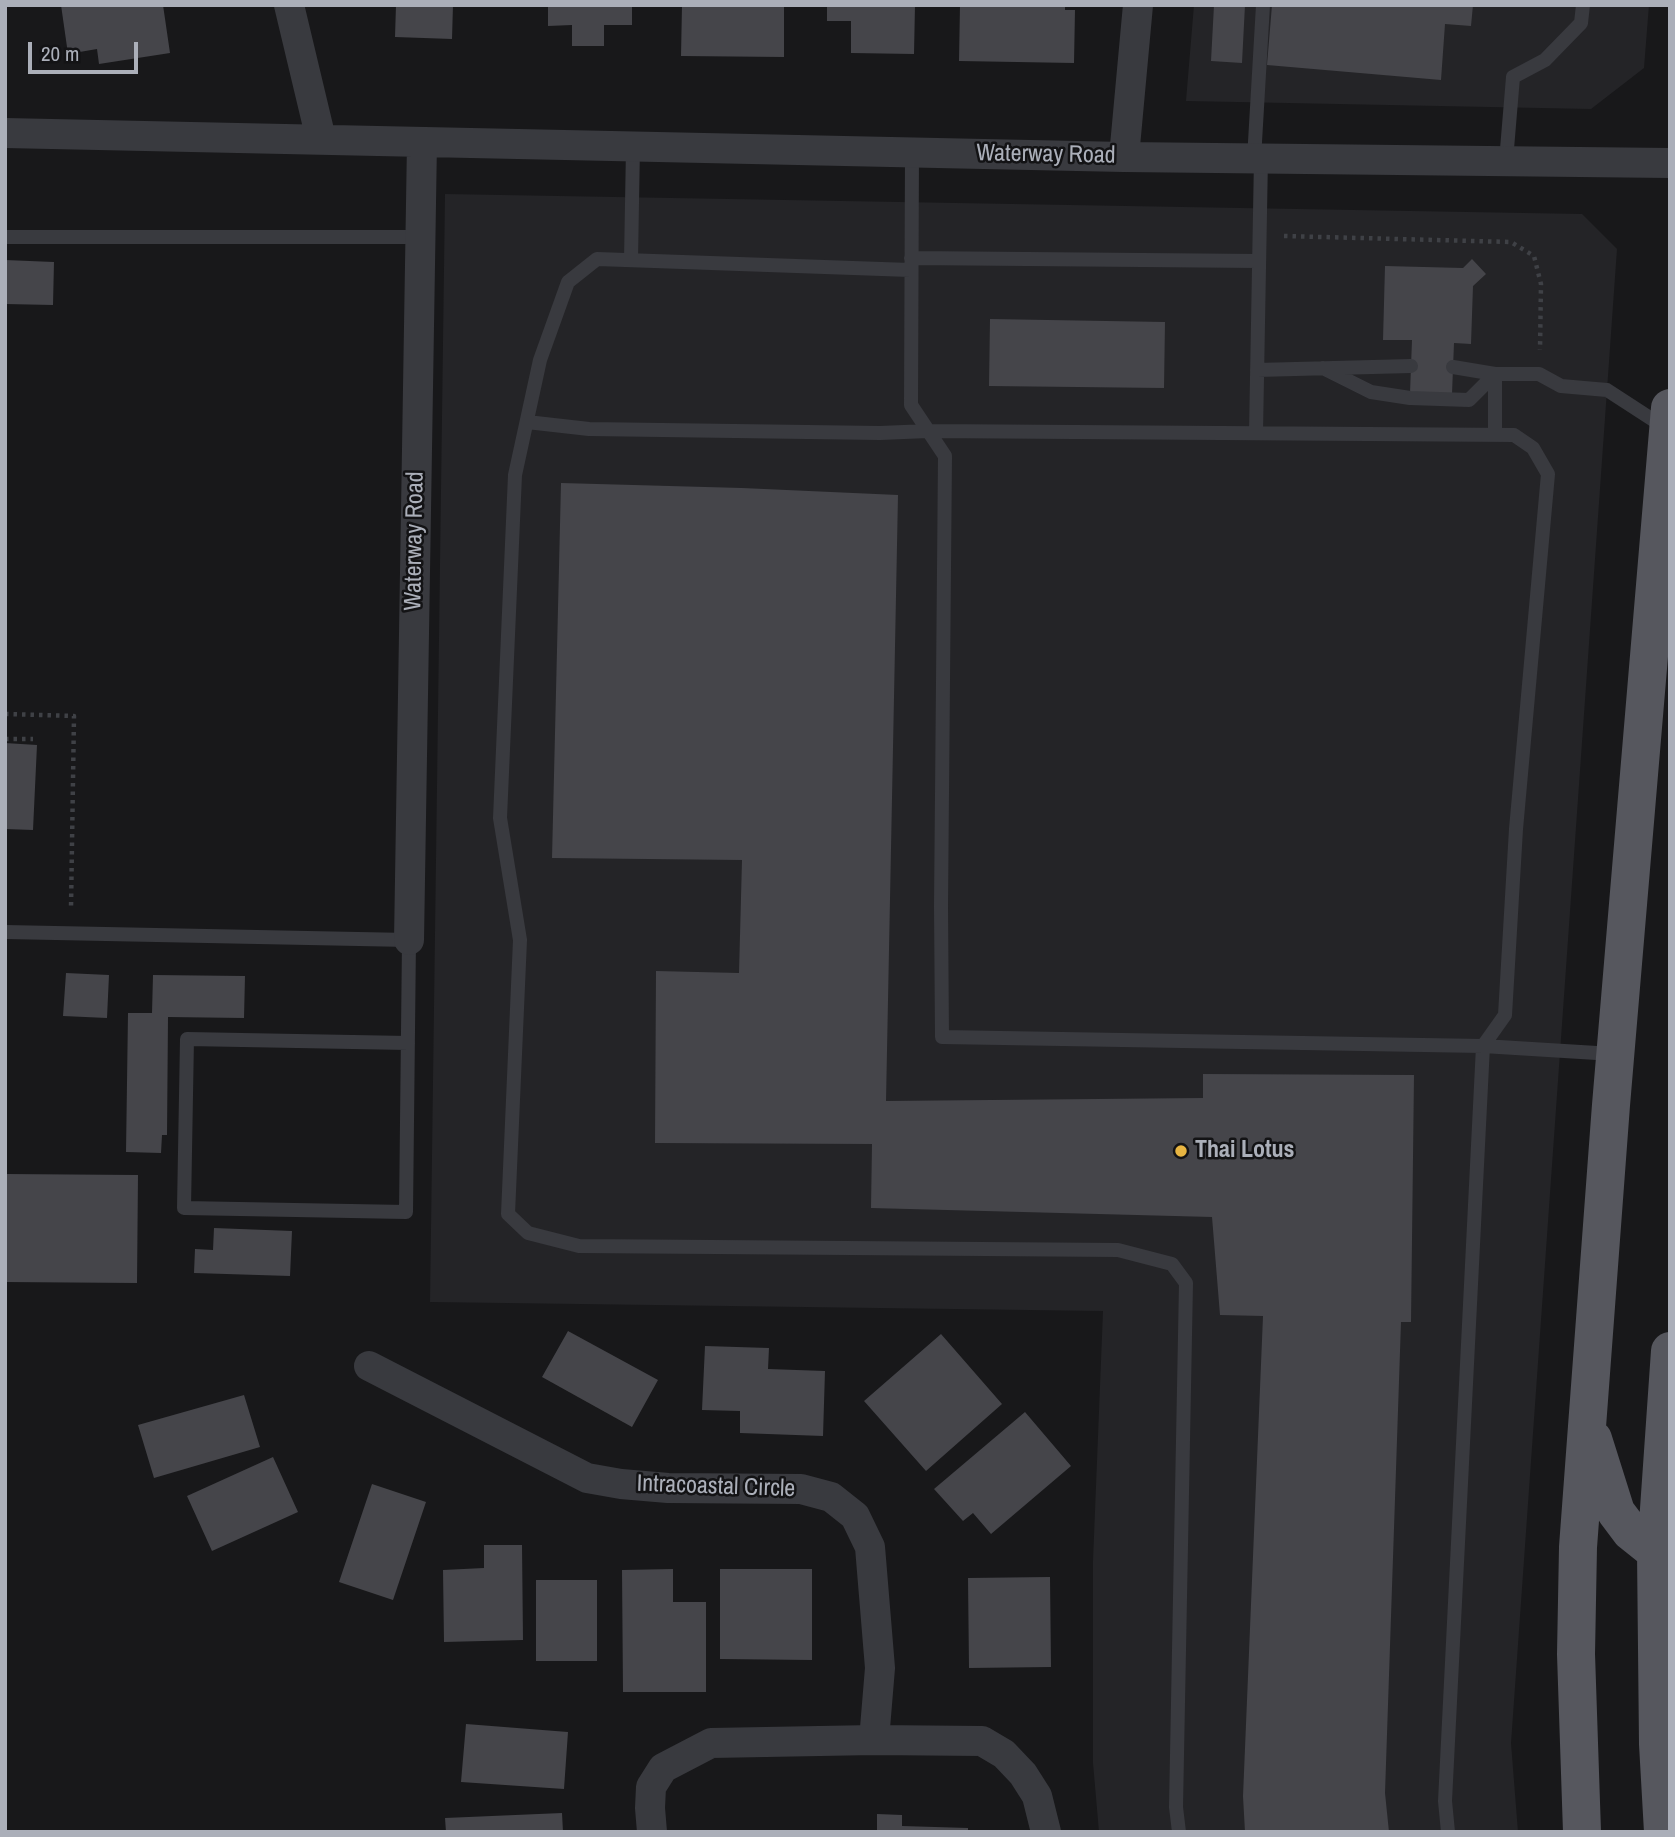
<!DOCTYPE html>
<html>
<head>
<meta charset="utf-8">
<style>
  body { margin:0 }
  #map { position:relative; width:1675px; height:1837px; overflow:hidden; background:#18181a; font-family:"Archivo Narrow",sans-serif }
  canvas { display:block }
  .frame { position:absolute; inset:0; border:7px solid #abafb9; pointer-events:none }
  .scale { position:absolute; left:28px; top:42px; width:110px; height:32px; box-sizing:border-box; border:4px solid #abafb9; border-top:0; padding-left:9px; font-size:21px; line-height:24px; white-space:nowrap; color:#abafb9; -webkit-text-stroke:5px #131315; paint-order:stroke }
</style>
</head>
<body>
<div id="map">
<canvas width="1675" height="1837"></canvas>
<div class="frame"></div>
<div class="scale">20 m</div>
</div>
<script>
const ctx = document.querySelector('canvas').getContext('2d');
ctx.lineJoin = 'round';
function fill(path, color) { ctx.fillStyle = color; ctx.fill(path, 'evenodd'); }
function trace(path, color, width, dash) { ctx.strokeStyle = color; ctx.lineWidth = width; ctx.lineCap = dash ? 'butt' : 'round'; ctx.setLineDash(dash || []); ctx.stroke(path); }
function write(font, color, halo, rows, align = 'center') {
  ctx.font = font + ' "Archivo Narrow",sans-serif'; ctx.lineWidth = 5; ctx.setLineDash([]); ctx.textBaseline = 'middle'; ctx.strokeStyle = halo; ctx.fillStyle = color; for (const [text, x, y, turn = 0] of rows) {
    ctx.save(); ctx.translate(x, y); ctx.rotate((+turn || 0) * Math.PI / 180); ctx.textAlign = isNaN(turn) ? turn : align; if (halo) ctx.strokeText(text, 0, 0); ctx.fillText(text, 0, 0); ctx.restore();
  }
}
const built = new Path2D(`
  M1194,5H1649L1644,68L1591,109L1186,101Z
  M445,194L1582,214L1617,249L1511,1743L1518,1832H1099L1093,1763V1561L1103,1311L430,1302Z`);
const building = new Path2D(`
  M61,5H163L170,53L99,64L97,49L68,54Z
  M396,5H453L452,39L395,37Z
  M548,5H632V25H604V46H572V25L548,26Z
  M682,5H784V57L681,56Z
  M827,5H915L914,54L851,53V21H827Z
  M960,5H1065V10H1075L1074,63L959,61Z
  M1214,5H1245L1242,63L1211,61Z
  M1272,5H1473L1471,26L1445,24L1441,80L1267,65Z
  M1472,259L1486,274L1473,286L1471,344L1454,343L1452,394L1410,393L1412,340H1383L1385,266L1463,268Z
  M5,260L54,262L53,305L5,304Z
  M990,319L1165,322L1164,388L989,386Z
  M561,483L742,488L898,495L886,1101L1203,1098V1074L1414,1075L1411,1322H1401L1385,1793L1389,1832H1245L1243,1796L1263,1316L1220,1315L1212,1217L871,1208L872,1144L655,1143L656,971L739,973L742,860L552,858Z
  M5,743L37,745L33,830L5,829Z
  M66,973L109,975L107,1018L63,1016Z
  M153,975L245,976L244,1018L168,1017L167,1135H162L161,1153L126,1152L128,1013H152Z
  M5,1174L138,1175L137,1283L5,1282Z
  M214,1228L292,1231L290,1276L194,1273L195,1249L213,1250Z
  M568,1331L658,1380L632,1427L542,1377Z
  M941,1334L1002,1404L926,1471L864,1401Z
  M705,1346L769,1348L768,1369L825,1371L823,1436L740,1433V1411L702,1410Z
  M244,1395L260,1447L154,1478L138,1425Z
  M1025,1412L1071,1466L991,1534L973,1513L963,1521L934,1489Z
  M273,1457L298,1512L212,1551L187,1496Z
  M372,1484L426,1502L393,1600L339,1582Z
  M484,1545H522L523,1640L444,1642L443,1570L484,1568Z
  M673,1569V1602H706V1692H623L622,1570Z
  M720,1569H812V1660L720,1659Z
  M1050,1577L1051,1667L969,1668L968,1578Z
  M536,1580H597V1661H536Z
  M466,1724L568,1732L564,1789L461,1782Z
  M562,1813L563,1832H446L445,1818Z
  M877,1814L902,1815V1826L968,1828V1832H877Z`);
const path = new Path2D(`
  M1284,236L1511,242L1534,256L1541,284L1540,350
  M5,714L74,716L71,908
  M5,739H33`);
const service = new Path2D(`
  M912,153L911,405L945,456L941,906L942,1037L1483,1046L1613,1054
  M1254,159L1263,5
  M1506,161L1513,77L1545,60L1581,23L1583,5
  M5,237H420
  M911,258L1258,261
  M631,260L633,147
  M910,270L597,259L568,282L540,360L515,475L500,818L520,940L508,1214L528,1233L579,1246L1118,1250L1172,1264L1186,1283L1176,1807L1179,1832
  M1453,367L1495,374H1539L1561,386L1607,390L1664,427
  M1323,368L1371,392L1410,398L1469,400L1495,374
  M1257,370L1411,366
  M527,422L589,429L880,433L928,431L1514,435L1533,448L1548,474L1516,829L1505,1015L1483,1046L1445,1801L1448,1832
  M1256,433L1261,158
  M1495,435V374
  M5,932L409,940L406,1212L184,1208L187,1039L408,1043`);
const minor = new Path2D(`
  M289,5L321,139
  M5,133L1124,157L1670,163
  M1124,157L1138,5
  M409,940L422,142
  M369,1366L587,1478L621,1484L668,1488L801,1489L831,1497L855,1516L870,1547L880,1668L874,1740
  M652,1832L650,1808L651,1787L663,1768L711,1743L874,1740L982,1741L1004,1754L1023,1774L1037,1796L1046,1832`);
const primary = new Path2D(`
  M1593,1439L1616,1512L1631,1532L1656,1552
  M1582,1832L1576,1654L1578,1547L1611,1105L1670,408
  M1663,1832L1658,1744L1656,1552L1670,1351`);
const markers = [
  [1181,1151,7,"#e8b542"]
];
const streetNames = [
  ["Waterway Road",1046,155,1],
  ["Waterway Road",415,541,-89],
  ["Intracoastal Circle",716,1487,2]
];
const poiNames = [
  ["Thai Lotus",1195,1151]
];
fill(built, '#242427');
fill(building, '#45454a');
trace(path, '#3f4146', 4.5, [3.5, 5]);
trace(service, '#393a3f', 14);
trace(minor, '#393a3f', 30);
trace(primary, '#56575e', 38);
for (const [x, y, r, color] of markers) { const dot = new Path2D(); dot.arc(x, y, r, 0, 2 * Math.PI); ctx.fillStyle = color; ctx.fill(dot); trace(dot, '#131315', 2.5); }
write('24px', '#abafb9', '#131315', streetNames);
write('bold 24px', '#abafb9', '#131315', poiNames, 'left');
</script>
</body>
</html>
